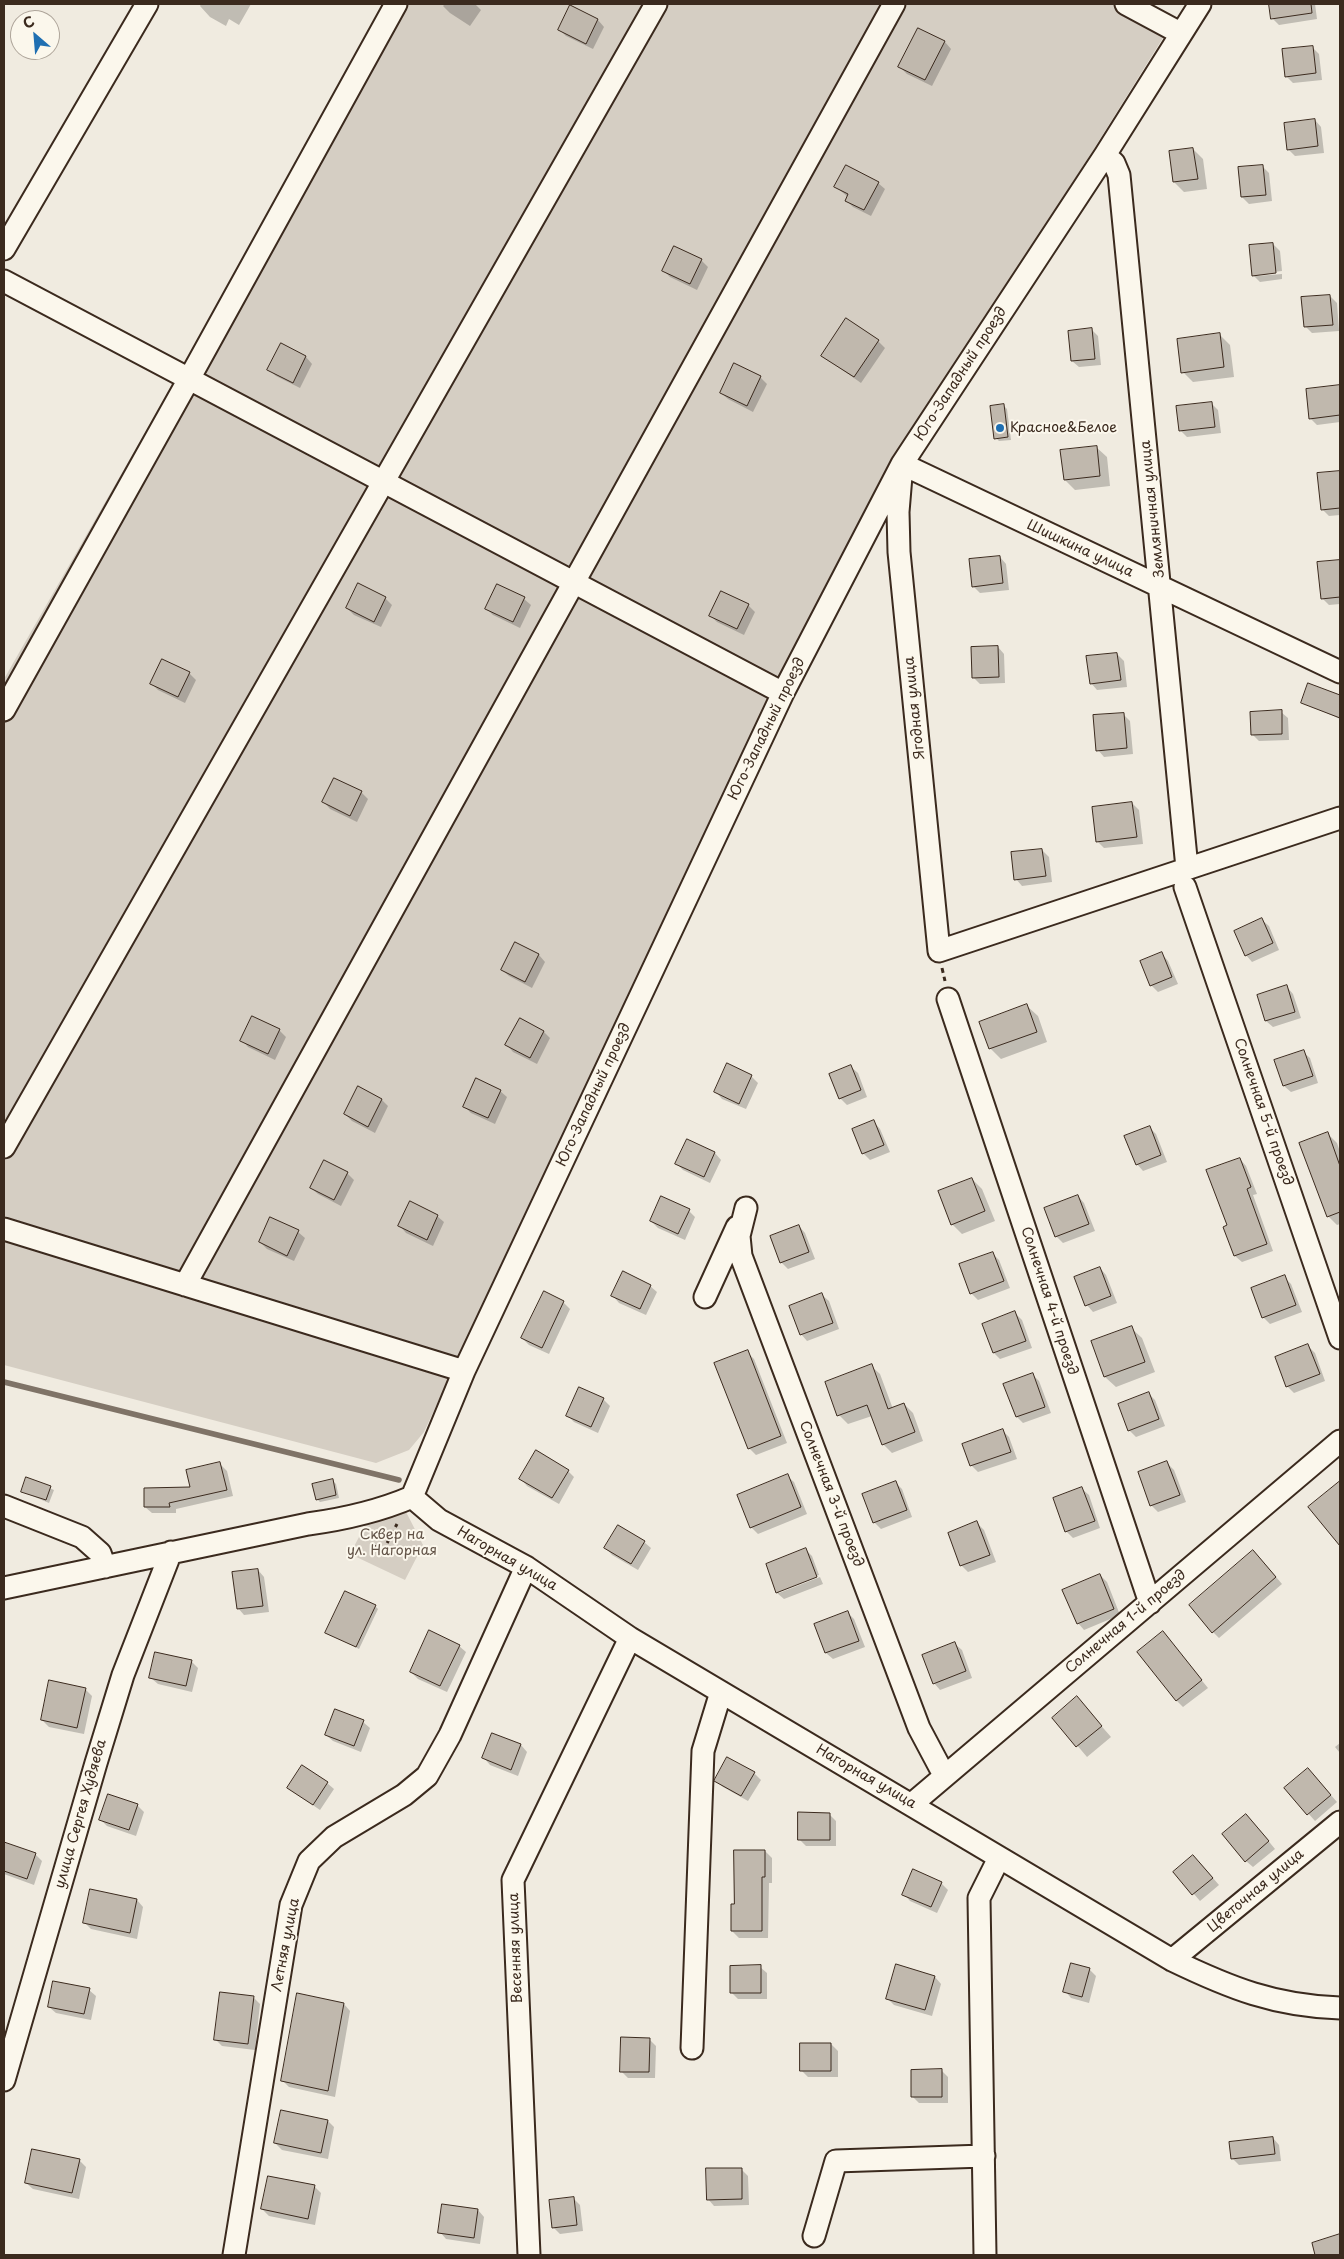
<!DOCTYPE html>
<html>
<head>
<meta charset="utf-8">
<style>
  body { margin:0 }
  #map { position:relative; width:1344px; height:2259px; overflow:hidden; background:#f0ebe0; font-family:"Playpen Sans",sans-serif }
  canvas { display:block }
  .frame { position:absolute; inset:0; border:5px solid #3b2a1e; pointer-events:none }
  .north { position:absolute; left:10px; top:10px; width:50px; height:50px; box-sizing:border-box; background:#fbf7ec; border:1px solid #aea59a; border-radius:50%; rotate:333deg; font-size:14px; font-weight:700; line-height:20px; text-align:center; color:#3b2a1e }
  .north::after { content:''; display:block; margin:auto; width:18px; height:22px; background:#1f6fb2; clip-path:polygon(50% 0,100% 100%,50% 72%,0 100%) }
</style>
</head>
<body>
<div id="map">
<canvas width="1344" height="2259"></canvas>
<div class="frame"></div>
<div class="north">С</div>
</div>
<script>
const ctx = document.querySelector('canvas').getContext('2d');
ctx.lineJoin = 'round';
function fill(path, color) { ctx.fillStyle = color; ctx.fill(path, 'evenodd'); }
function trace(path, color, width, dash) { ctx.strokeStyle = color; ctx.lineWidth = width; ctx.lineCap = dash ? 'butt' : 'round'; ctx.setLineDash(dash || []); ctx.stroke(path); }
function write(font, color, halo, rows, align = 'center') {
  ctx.font = font + ' "Playpen Sans",sans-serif'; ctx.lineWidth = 4; ctx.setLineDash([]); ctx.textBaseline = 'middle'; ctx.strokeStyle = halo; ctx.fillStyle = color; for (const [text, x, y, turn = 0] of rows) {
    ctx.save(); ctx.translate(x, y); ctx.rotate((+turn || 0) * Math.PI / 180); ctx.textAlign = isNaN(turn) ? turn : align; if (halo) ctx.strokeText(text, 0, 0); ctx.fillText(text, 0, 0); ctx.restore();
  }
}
const green = new Path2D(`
  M390,4H1138L1166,33L898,464L577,1103L424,1432L409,1450L376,1463L4,1365V679Z
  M405,1510L423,1545L405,1580L350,1554L367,1522Z`);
const shadow = new Path2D(`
  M201,4H251L239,25L229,19L226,26L210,17L200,6Z
  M445,4H475L481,10L470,26L450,13L443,6Z
  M1270,4H1315L1317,19L1279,25L1272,18Z
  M598,20L604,27L593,49L566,36L560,30Z
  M919,29L945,42L951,49L932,86L907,74L900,67Z
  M1312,47L1319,54L1322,80L1293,83L1286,76Z
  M1315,120L1321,127L1324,153L1295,156L1288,149Z
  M1193,149L1203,159L1207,189L1184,192L1174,182Z
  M1262,166L1269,173L1272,201L1249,204L1242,197L1240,168Z
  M878,183L885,189L871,216L853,207L846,200L848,197L836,187Z
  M1273,244L1280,251L1282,271L1257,274V276L1282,274V279L1260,282L1253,275Z
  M674,248L701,260L708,267L697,290L670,277L664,271Z
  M1330,296L1337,303L1339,331L1312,333L1305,326Z
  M1092,330L1098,336L1101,365L1079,367L1072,361Z
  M1220,335L1230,345L1234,377L1193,382L1183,372Z
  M878,341L885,348L861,383L823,356Z
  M281,345L306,357L312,364L300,388L276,376L269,370Z
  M760,377L767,384L753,412L728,399L721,393Z
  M1340,386V422L1317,425L1310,418L1308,390Z
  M1212,404L1218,410L1221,433L1187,437L1180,430Z
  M1004,406L1007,409L1011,440L999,441L996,438Z
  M1096,447L1107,457L1110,486L1075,490L1065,480Z
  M1340,472V515L1329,516L1322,509L1319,474Z
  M1000,557L1006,564L1009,590L980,593L973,586Z
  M1340,561V604L1329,605L1322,598L1318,563Z
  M385,598L392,605L381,627L354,615L347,608Z
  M524,599L531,605L520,628L493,615L486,608Z
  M748,605L755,612L744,635L717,622L710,615Z
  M998,647L1004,654L1005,683L980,684L973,677Z
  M1117,654L1124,661L1127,687L1097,690L1091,683Z
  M163,661L190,674L196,680L185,703L158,690L152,684Z
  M1309,685L1340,697V719L1302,702Z
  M1281,712L1288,718L1289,740L1259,741L1252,734Z
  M1123,714L1130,721L1133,754L1104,757L1098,750Z
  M361,792L368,799L357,822L330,809L324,802Z
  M1132,803L1139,810L1143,844L1104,848L1098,842Z
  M1042,850L1049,857L1052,882L1022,886L1016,879Z
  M1262,920L1269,926L1279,950L1252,962L1246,955Z
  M515,944L539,955L545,962L532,988L509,976L502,970Z
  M1162,954L1168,961L1178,984L1158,992L1151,985Z
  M1287,987L1293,994L1301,1018L1273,1027L1266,1021Z
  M1027,1006L1038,1016L1047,1042L1001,1059L990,1048Z
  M253,1017L279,1030L286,1037L275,1060L248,1047L242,1040Z
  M544,1032L550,1038L537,1064L513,1052L507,1045Z
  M1303,1052L1310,1058L1318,1083L1291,1092L1284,1086L1276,1061Z
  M851,1067L858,1073L867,1097L847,1105L840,1098Z
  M751,1076L758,1083L746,1109L722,1099L716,1092Z
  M358,1088L382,1100L388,1106L375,1133L352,1121L345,1114Z
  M500,1091L507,1097L495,1124L471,1113L464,1106Z
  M874,1122L880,1129L890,1152L870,1160L863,1153Z
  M1150,1128L1156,1134L1167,1162L1143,1171L1137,1164Z
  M1328,1134L1337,1143L1340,1152V1224L1337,1225L1328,1216Z
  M688,1141L715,1153L721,1160L710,1183L683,1170L677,1164Z
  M1240,1159L1246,1166L1257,1194L1253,1195L1273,1251L1242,1262L1235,1256L1229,1226Z
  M324,1162L347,1173L354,1180L341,1206L318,1194L311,1188Z
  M972,1179L982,1189L995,1221L962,1234L952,1224Z
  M1078,1196L1084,1203L1095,1231L1063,1243L1056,1236Z
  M689,1211L695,1217L685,1240L658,1228L651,1221Z
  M437,1216L444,1222L433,1246L406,1233L400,1226Z
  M799,1226L805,1233L815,1259L788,1269L781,1262Z
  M298,1232L305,1238L294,1261L267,1249L260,1242Z
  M992,1253L999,1260L1010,1288L978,1300L971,1293Z
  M1100,1268L1106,1275L1117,1303L1093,1312L1087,1305Z
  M1284,1277L1291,1284L1302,1312L1270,1324L1263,1317Z
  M650,1286L657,1292L646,1315L619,1303L613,1296Z
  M822,1295L829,1301L839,1329L807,1341L801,1334Z
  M563,1302L570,1309L549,1354L529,1345L522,1338Z
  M1015,1313L1022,1320L1032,1348L1000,1359L994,1353Z
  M1131,1328L1142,1338L1155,1372L1116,1387L1105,1377L1092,1342Z
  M1308,1346L1315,1353L1325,1381L1294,1393L1287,1386Z
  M747,1352L754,1359L787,1443L756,1455L749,1448Z
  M871,1366L880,1374L893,1409L904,1404L913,1413L923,1441L892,1453L883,1444L872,1416L848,1424L839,1415Z
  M1032,1374L1039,1381L1051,1413L1023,1423L1017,1417L1005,1385Z
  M1149,1394L1155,1400L1165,1426L1136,1437L1129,1430Z
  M603,1399L610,1406L598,1433L574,1422L567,1415Z
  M1003,1431L1009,1437L1017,1459L978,1472L972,1466L964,1445Z
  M1167,1463L1174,1470L1186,1502L1158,1512L1151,1505Z
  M220,1464L227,1471L233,1496L176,1509V1513H152L145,1507L192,1488Z
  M568,1471L574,1477L559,1504L527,1486L521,1479Z
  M787,1476L794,1482L807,1514L758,1534L751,1527Z
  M27,1479L54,1490L49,1503L23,1492Z
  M333,1481L336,1484L339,1498L320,1502L317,1499Z
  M895,1482L902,1489L912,1517L881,1529L874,1522Z
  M1340,1482V1544L1310,1507Z
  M1082,1489L1089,1495L1100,1528L1073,1538L1066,1531Z
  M977,1523L984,1530L996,1562L968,1572L961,1565Z
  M644,1542L651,1548L638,1570L612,1555L606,1548Z
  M806,1550L812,1556L819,1575L779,1591V1593L820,1577L823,1584L784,1599L777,1593L767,1565Z
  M1260,1558L1282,1584L1219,1638L1213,1632Z
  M258,1570L264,1577L269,1612L244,1615L238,1608Z
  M1100,1575L1107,1582L1120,1615L1084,1630L1078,1623Z
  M375,1606L378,1609L359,1649L327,1632Z
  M848,1613L854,1619L865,1647L833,1659L826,1653Z
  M1163,1633L1208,1688L1183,1707L1176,1700Z
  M955,1644L962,1650L972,1678L940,1690L934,1683Z
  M459,1646L466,1652L447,1692L418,1679L411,1672Z
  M191,1661L198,1668L192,1692L158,1684L151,1678Z
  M85,1689L92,1696L84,1734L49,1727L42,1720Z
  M1077,1698L1111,1737L1087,1757L1054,1718Z
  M363,1722L370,1728L361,1752L333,1741L326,1735Z
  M493,1734L521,1745L527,1752L518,1776L490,1765L484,1758Z
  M1340,1743V1753L1335,1747Z
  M1308,1769L1337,1802L1315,1821L1286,1788Z
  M754,1773L761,1780L748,1801L723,1787L716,1781Z
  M327,1783L334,1789L320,1810L288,1788Z
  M137,1805L144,1812L136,1836L107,1826L101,1820Z
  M829,1814L836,1821V1846H806L800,1840Z
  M1253,1822L1275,1849L1253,1867L1246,1861Z
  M7,1844L35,1854L42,1861L34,1885L4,1874V1854Z
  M765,1851L772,1858V1883H769L768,1938H739L732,1931L735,1905Z
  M1200,1863L1219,1885L1200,1901L1175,1872Z
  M941,1883L948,1890L937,1913L910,1901L904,1894Z
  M137,1900L143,1907L137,1939L91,1929L84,1922Z
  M760,1967L767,1973V1999H738L731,1992Z
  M1089,1969L1096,1976L1089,2003L1071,1998L1065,1991Z
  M935,1977L941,1984L932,2016L894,2005L887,1998Z
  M89,1990L96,1996L91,2020L56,2013L49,2007Z
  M253,1997L260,2004L255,2050L222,2046L215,2039Z
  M344,2004L350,2011L335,2097L289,2087L282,2080Z
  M649,2039L656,2046L655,2078H628L621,2071Z
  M831,2044L838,2051V2077H808L801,2070Z
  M942,2071L948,2077V2103H919L912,2096Z
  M328,2121L334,2127L328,2159L282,2150L275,2143Z
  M1273,2138L1279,2145L1281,2161L1239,2165L1232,2158Z
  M79,2160L86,2167L79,2199L33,2189L26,2183Z
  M741,2169L748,2176L749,2205L714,2206L708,2199Z
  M269,2177L315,2187L321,2193L315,2225L269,2216L262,2209Z
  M573,2198L580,2205L583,2231L560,2234L553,2227Z
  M478,2210L484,2217L480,2244L446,2239L440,2232Z`);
const stream = new Path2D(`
  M4,1382L399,1480`);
const building = new Path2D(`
  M1269,4H1311L1312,13L1271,19Z
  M570,5L598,19L586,44L558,30Z
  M918,28L945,41L925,80L898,67Z
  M1313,46L1316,73L1285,77L1282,49Z
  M1315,119L1318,146L1287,150L1284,123Z
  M1193,148L1198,179L1173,182L1169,151Z
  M846,165L879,182L864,210L845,201L848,194L834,187Z
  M1263,165L1266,195L1241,197L1238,167Z
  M1273,243L1276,273L1252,276L1249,245Z
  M674,246L702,259L690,284L662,271Z
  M1330,295L1333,325L1304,327L1301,297Z
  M846,318L879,340L854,377L821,356Z
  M1092,328L1095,359L1071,361L1068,331Z
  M1220,333L1224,367L1181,373L1177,339Z
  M281,343L306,356L293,383L267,370Z
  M734,363L761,376L747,406L720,393Z
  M1340,385V415L1309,419L1306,389Z
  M1212,402L1215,427L1179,431L1176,406Z
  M1004,404L1008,437L994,439L990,406Z
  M1097,446L1100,476L1064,480L1060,450Z
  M1340,471V508L1321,510L1317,473Z
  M1000,556L1003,583L972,587L969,559Z
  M1340,560V597L1321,599L1317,562Z
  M358,583L386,597L374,622L346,608Z
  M497,584L525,597L513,622L485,609Z
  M721,591L749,604L737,629L709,616Z
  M998,646L999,677L972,678L971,647Z
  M1117,653L1121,680L1090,684L1086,656Z
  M162,659L190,672L178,697L150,684Z
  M1308,683L1340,695V718L1301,703Z
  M1282,710V734L1251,735L1250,712Z
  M1124,713L1127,748L1096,751L1093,715Z
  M334,778L362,791L350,816L322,802Z
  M1132,802L1137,837L1096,842L1092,807Z
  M1042,849L1046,876L1014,880L1011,852Z
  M1262,918L1273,943L1245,956L1234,931Z
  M515,942L539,954L525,982L501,970Z
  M1162,952L1172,977L1150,986L1140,961Z
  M1287,985L1295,1012L1265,1021L1257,995Z
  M1027,1004L1037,1032L989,1049L979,1022Z
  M252,1016L280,1029L268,1054L240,1041Z
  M520,1018L544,1031L530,1058L505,1045Z
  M1304,1050L1313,1076L1283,1086L1274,1060Z
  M727,1063L752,1075L739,1104L714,1092Z
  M851,1065L861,1090L839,1099L829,1074Z
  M476,1078L501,1090L488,1118L463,1107Z
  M358,1086L382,1099L368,1127L344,1114Z
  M874,1120L884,1145L862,1154L852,1129Z
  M1150,1126L1161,1155L1136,1165L1124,1136Z
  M1328,1132L1340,1166V1212L1327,1217L1299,1143Z
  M687,1139L715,1152L704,1177L675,1164Z
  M1240,1158L1251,1187L1247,1189L1267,1244L1234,1256L1223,1227L1227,1225L1206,1170Z
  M324,1160L348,1172L334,1200L310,1188Z
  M972,1178L985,1211L951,1225L938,1191Z
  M1078,1195L1089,1224L1055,1237L1044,1208Z
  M661,1196L690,1209L678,1234L650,1221Z
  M410,1201L438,1215L427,1240L398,1226Z
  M270,1217L299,1230L287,1256L259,1242Z
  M799,1225L809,1252L780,1263L770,1236Z
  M993,1252L1004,1281L970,1294L959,1264Z
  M1100,1267L1111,1296L1085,1306L1074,1277Z
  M623,1271L651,1285L640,1309L611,1296Z
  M1285,1275L1296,1305L1262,1318L1251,1288Z
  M544,1291L564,1301L542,1348L521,1338Z
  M822,1293L833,1323L800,1335L789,1306Z
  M1015,1311L1026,1341L993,1353L982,1324Z
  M1132,1326L1145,1362L1104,1377L1091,1341Z
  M1308,1344L1320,1374L1286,1387L1275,1357Z
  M748,1350L781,1436L748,1449L714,1363Z
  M872,1364L888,1409L904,1403L915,1432L882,1445L867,1405L837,1416L825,1382Z
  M1033,1373L1045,1407L1016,1417L1003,1384Z
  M579,1387L604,1398L591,1427L566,1416Z
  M1149,1392L1159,1419L1128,1431L1118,1404Z
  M1003,1429L1011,1452L970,1466L962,1444Z
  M536,1450L569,1470L552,1498L519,1479Z
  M1167,1461L1180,1495L1150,1506L1138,1472Z
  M220,1462L227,1490L169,1503L170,1507H144V1488L190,1487L186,1470Z
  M788,1474L801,1507L750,1528L737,1495Z
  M26,1477L51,1486L46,1500L21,1492Z
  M333,1479L336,1495L316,1500L312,1484Z
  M896,1481L907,1510L873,1523L862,1494Z
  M1340,1481V1546L1308,1507Z
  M1082,1487L1095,1521L1065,1532L1053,1498Z
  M977,1521L990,1555L960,1566L948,1533Z
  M618,1525L645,1541L631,1564L604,1548Z
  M806,1548L817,1577L776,1593L766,1564Z
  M1253,1550L1276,1577L1212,1633L1189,1605Z
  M258,1569L263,1606L237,1609L232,1572Z
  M1100,1574L1114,1609L1077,1624L1062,1590Z
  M345,1591L376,1605L356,1647L325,1633Z
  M848,1611L859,1641L825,1653L814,1624Z
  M429,1630L460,1645L440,1686L410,1672Z
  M1163,1631L1202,1680L1176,1701L1137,1652Z
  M955,1642L966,1671L933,1684L922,1655Z
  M155,1652L192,1660L186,1686L149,1678Z
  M49,1680L86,1688L77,1728L41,1720Z
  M1077,1696L1102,1726L1076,1747L1052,1718Z
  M335,1709L364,1720L354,1746L325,1735Z
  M492,1733L521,1744L511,1770L482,1758Z
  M727,1757L755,1772L741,1796L714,1781Z
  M302,1765L328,1782L313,1805L287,1788Z
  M1308,1768L1331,1795L1307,1815L1284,1788Z
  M108,1794L138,1804L129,1830L99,1820Z
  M798,1812L830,1813V1840H798Z
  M1246,1814L1269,1841L1245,1862L1222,1834Z
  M4,1842L36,1853L27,1879L4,1871Z
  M734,1850H765V1877H762V1931H731V1904H734Z
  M1193,1855L1213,1878L1192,1895L1173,1872Z
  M913,1869L942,1882L931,1907L902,1895Z
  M90,1889L137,1899L130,1933L83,1923Z
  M1071,1963L1090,1968L1082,1997L1063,1992Z
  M896,1964L935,1976L925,2010L886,1999Z
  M761,1965V1993H730V1966Z
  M53,1981L90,1988L84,2014L48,2007Z
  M220,1992L254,1996L248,2044L214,2040Z
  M297,1993L344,2003L328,2091L281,2081Z
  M621,2037L650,2038L649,2072H620Z
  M800,2043H831V2071H800Z
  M942,2069V2097H911V2070Z
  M281,2110L328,2120L321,2153L274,2143Z
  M1273,2137L1275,2154L1231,2159L1229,2142Z
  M32,2149L80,2159L72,2193L25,2183Z
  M706,2168H742V2199L707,2200Z
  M268,2176L315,2185L308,2219L261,2209Z
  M574,2197L577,2225L552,2228L549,2200Z
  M442,2204L478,2209L474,2238L438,2233Z
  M1340,2234V2255H1315L1312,2243Z`);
const path = new Path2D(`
  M942,968L945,981
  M371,1545L394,1555
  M383,1551L397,1524`);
const minor = new Path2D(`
  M1126,4L1180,33
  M1105,155L1114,163L1119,175L1187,868
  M4,249L147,4
  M4,281L783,693
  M1340,672L902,464L898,512L899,552L939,951L1340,818
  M4,710L189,379L396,4
  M1185,887L1340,1338
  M948,999L1150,1603
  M4,1147L656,4
  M746,1208L739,1236L741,1256L919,1728L944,1775
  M4,1229L464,1371
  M185,1285L894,4
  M705,1297L737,1227
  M412,1497L464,1371L783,693L902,464L1105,155L1200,4
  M412,1497L439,1520L526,1567L630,1638L1172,1960C1230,1988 1275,2006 1340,2008
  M4,1506L82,1537L100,1553L105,1567
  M4,1588L308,1524C345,1519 377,1512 412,1497
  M912,1804L1340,1441
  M1172,1960L1340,1822
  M692,2048L703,1751L721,1692
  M4,2080L96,1763L123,1675L171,1552
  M814,2236L836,2161L984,2156
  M234,2255L291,1905L309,1861L334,1837L404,1795L427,1776L450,1735L526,1567
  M529,2255L513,1880L630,1638
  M985,2255L979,1898L999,1858`);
const markers = [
  [1000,428,5,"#1f6fb2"]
];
const streetNames = [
  ["Юго-Западный проезд",961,374,-57],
  ["Земляничная улица",1153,509,-96],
  ["Шишкина улица",1080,549,25],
  ["Ягодная улица",915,708,-96],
  ["Юго-Западный проезд",767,729,-64],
  ["Юго-Западный проезд",594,1095,-65],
  ["Солнечная 5-й проезд",1263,1112,71],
  ["Солнечная 4-й проезд",1049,1301,72],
  ["Солнечная 3-й проезд",831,1494,69],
  ["Нагорная улица",507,1559,30],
  ["Солнечная 1-й проезд",1126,1622,-40],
  ["Нагорная улица",866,1777,30],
  ["улица Сергея Худяева",81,1814,-74],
  ["Цветочная улица",1256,1891,-40],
  ["Летняя улица",286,1945,-79],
  ["Весенняя улица",516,1948,-92]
];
const poiNames = [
  ["Красное&Белое",1010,428]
];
const parkNames = [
  ["Сквер на",392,1535],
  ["ул. Нагорная",392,1551]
];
fill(green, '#d5cec3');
fill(shadow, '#0003');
trace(stream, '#7f7367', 5.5);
fill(building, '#c0b8ad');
trace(building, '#3b2a1e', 1);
trace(minor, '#3b2a1e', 25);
trace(path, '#3b2a1e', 3, [5, 4]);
trace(minor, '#fbf7ec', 21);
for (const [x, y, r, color] of markers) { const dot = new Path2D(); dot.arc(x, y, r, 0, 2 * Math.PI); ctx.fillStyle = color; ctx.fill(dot); trace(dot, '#fbf7ec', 2); }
write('14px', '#3b2a1e', '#fbf7ec', streetNames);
write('14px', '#3b2a1e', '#fbf7ec', poiNames, 'left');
write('14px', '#625347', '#fbf7ec', parkNames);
</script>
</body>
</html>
